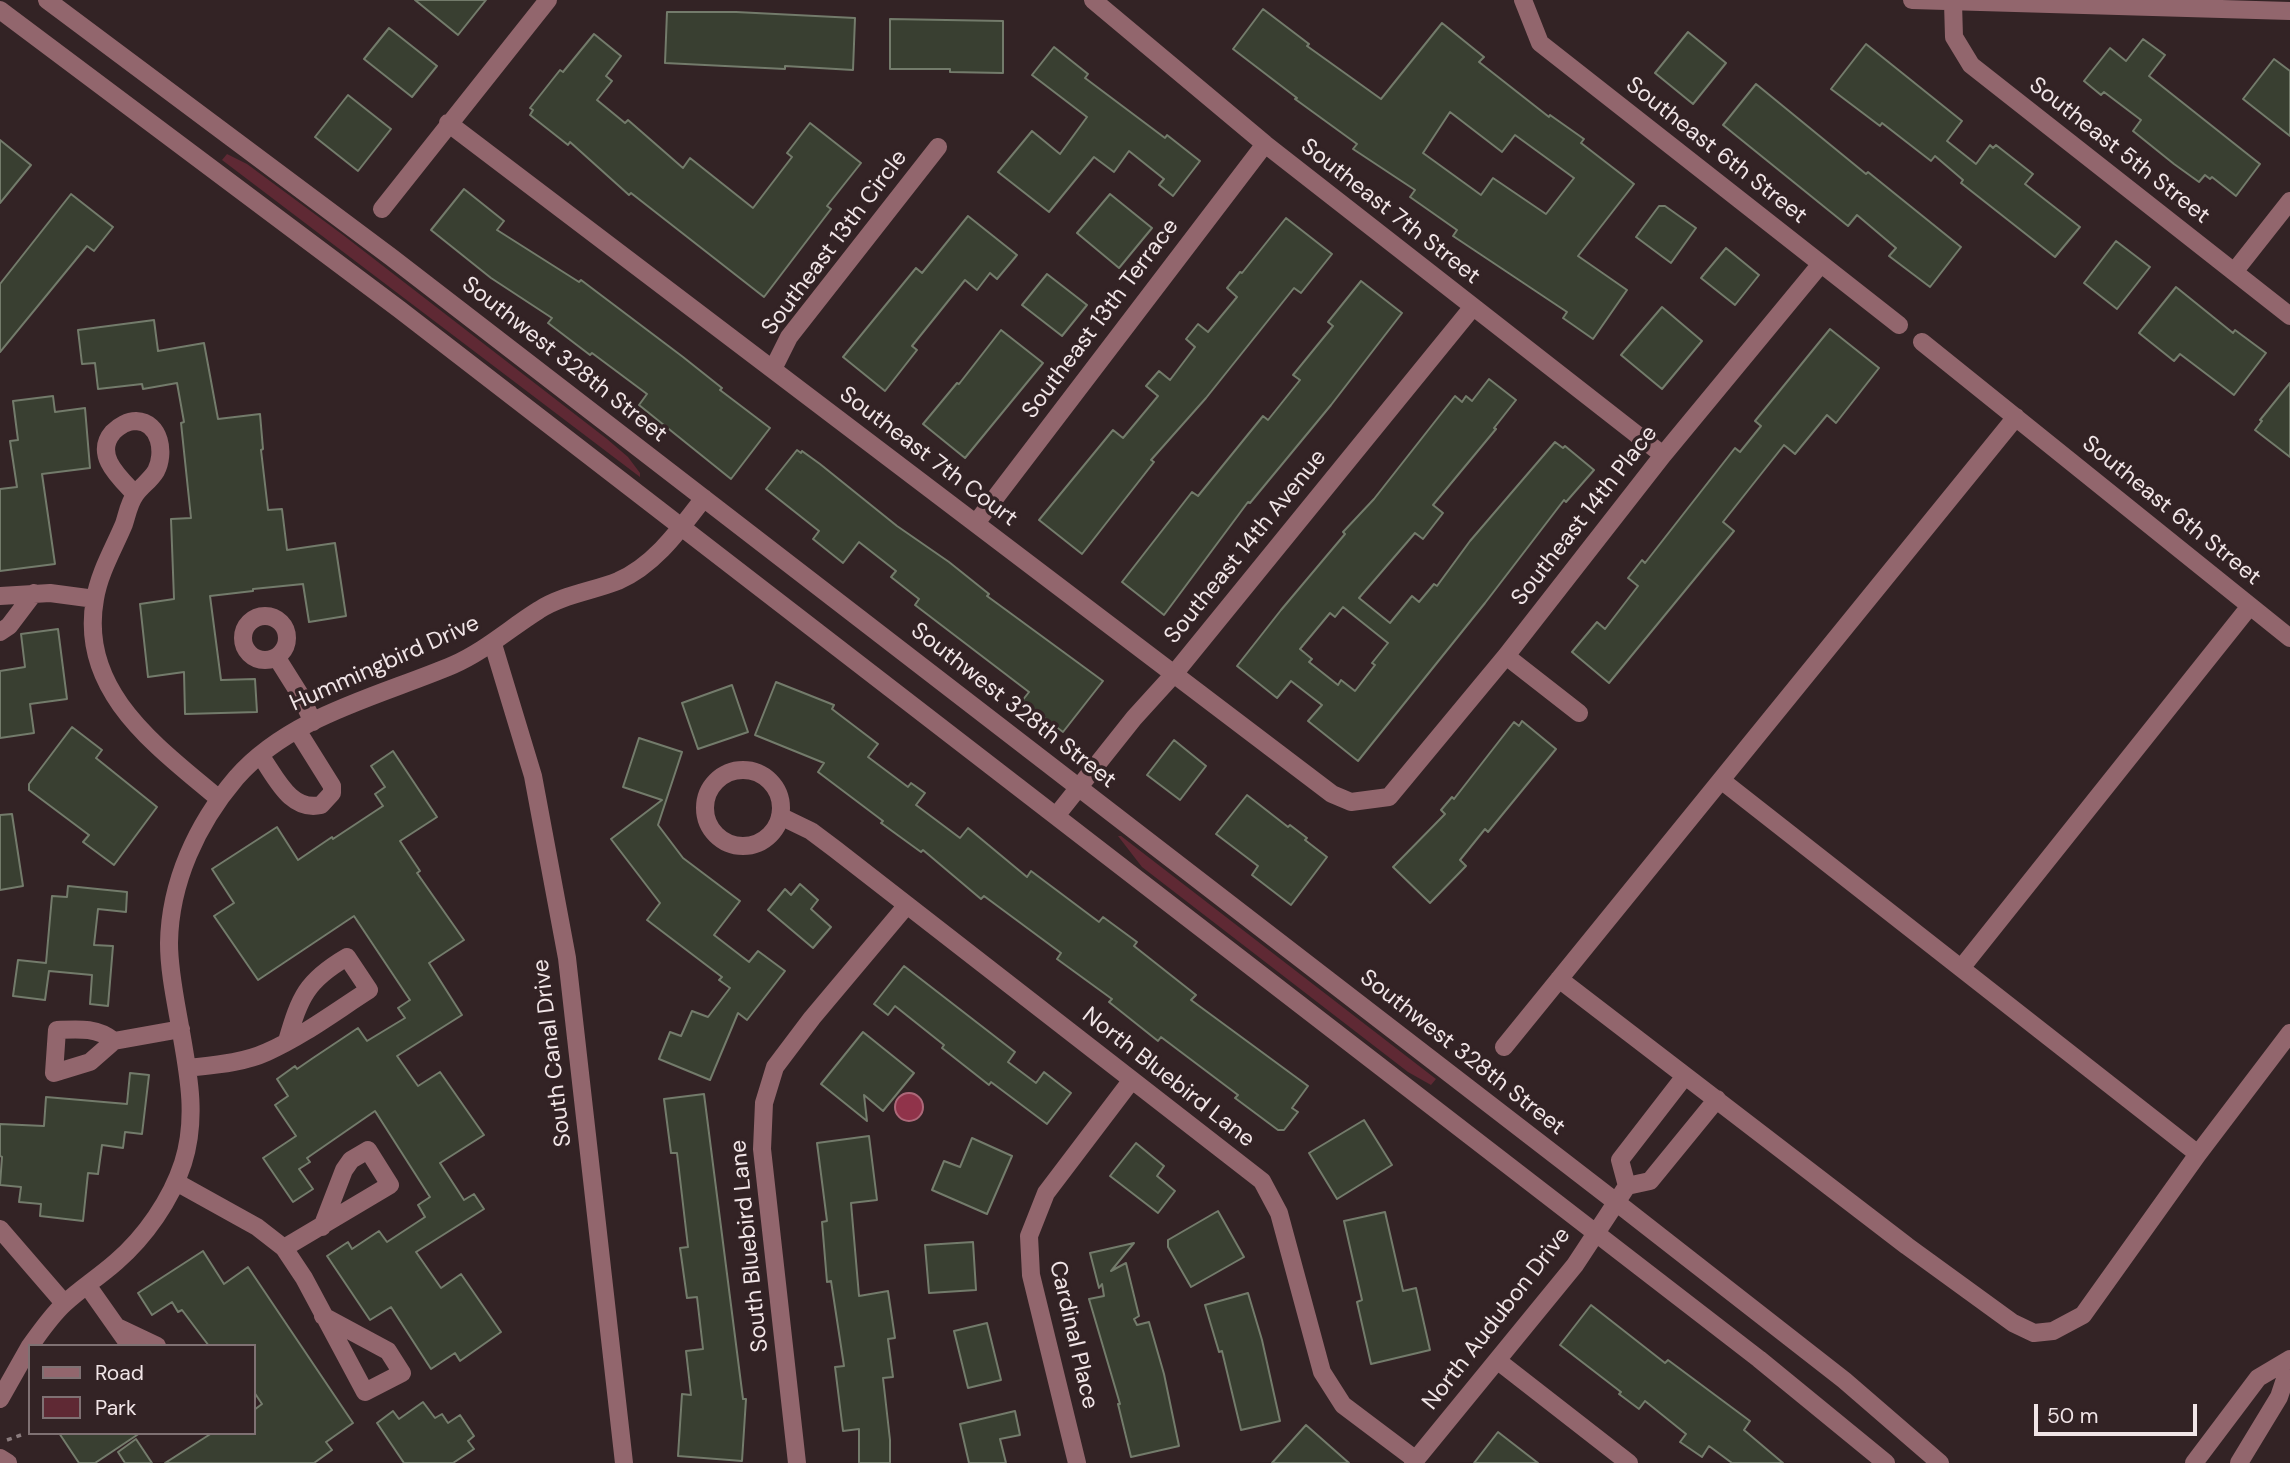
<!DOCTYPE html>
<html>
<head>
<meta charset="utf-8">
<style>
  body { margin:0 }
  #map { position:relative; width:2290px; height:1463px; overflow:hidden; background:#332325; font-family:"DM Sans",sans-serif }
  canvas { display:block }
  .legend { position:absolute; left:28px; top:1344px; width:228px; height:91px; box-sizing:border-box; background:#332325; border:2px solid #7f7173; margin:0; padding:9px 12px; list-style:none; font-size:21px; color:#f1e5e7 }
  .legend li { display:flex; align-items:center; gap:14px; height:35px }
  .legend b { width:35px; border:2px solid #7f7173 }
  .scale { position:absolute; left:2034px; top:1404px; width:163px; height:32px; box-sizing:border-box; border:4px solid #f1e5e7; border-top:0; padding-left:9px; font-size:21px; line-height:24px; white-space:nowrap; color:#f1e5e7; -webkit-text-stroke:5px #332325; paint-order:stroke }
</style>
</head>
<body>
<div id="map">
<canvas width="2290" height="1463"></canvas>
<ul class="legend">
<li><b style="height:9px;background:#92666d"></b>Road</li>
<li><b style="height:19px;background:#5f2934"></b>Park</li>
</ul>
<div class="scale">50 m</div>
</div>
<script>
const ctx = document.querySelector('canvas').getContext('2d');
ctx.lineJoin = 'round';
function fill(path, color) { ctx.fillStyle = color; ctx.fill(path, 'evenodd'); }
function trace(path, color, width, dash) { ctx.strokeStyle = color; ctx.lineWidth = width; ctx.lineCap = dash ? 'butt' : 'round'; ctx.setLineDash(dash || []); ctx.stroke(path); }
function write(font, color, halo, rows, align = 'center') {
  ctx.font = font + ' "DM Sans",sans-serif'; ctx.lineWidth = 7; ctx.setLineDash([]); ctx.textBaseline = 'middle'; ctx.strokeStyle = halo; ctx.fillStyle = color; for (const [text, x, y, turn = 0] of rows) {
    ctx.save(); ctx.translate(x, y); ctx.rotate((+turn || 0) * Math.PI / 180); ctx.textAlign = isNaN(turn) ? turn : align; if (halo) ctx.strokeText(text, 0, 0); ctx.fillText(text, 0, 0); ctx.restore();
  }
}
const green = new Path2D(`
  M227,154L247,164L343,235L607,439L628,457L640,473V477L222,160Z
  M1118,836H1121L1436,1079L1431,1085L1408,1072L1142,867Z`);
const water = new Path2D(`
  M895 1107a14 14 0 1 1 28 0a14 14 0 1 1-28 0Z`);
const building = new Path2D(`
  M415,0H486L458,35Z
  M1263,9L1309,44L1307,46L1381,99L1442,23L1484,57L1479,62L1549,117L1550,115L1584,139L1581,143L1634,184L1578,256L1627,290L1593,339L1563,318L1567,312L1453,236L1457,230L1410,197L1415,190L1353,149L1357,144L1295,99L1297,98L1233,49ZM1450,112L1502,152L1515,135L1574,178L1546,214L1493,178L1481,195L1423,153Z
  M667,12H736L855,18L853,70L785,66V69L665,63Z
  M890,19L1003,21V73L950,72V69H890Z
  M389,28L437,66L412,97L364,59Z
  M1688,32L1726,63L1693,104L1655,73Z
  M594,34L621,56L606,76L612,81L597,100L625,123L628,120L683,168L690,158L753,208L792,157L787,153L810,123L861,163L827,206L831,209L764,297L631,193L629,195L570,142L568,145L530,115L533,110L530,108L560,70L563,72Z
  M2143,39L2165,55L2149,76L2260,164L2236,196L2212,177L2210,179L2205,175L2199,182L2174,164L2133,131L2141,120L2104,92L2101,95L2084,81L2110,48L2126,61Z
  M1866,44L1962,121L1947,141L1976,164L1990,145L1993,148L1996,145L2033,174L2025,184L2080,227L2055,257L1961,183L1963,180L1935,156L1931,161L1882,123L1880,126L1831,89Z
  M1054,47L1088,74L1085,78L1165,138L1167,135L1200,161L1173,196L1159,185L1164,179L1129,151L1114,172L1094,157L1049,212L998,172L1032,131L1060,154L1087,117L1032,75Z
  M2274,59L2290,71V136L2243,99Z
  M1756,84L1866,174L1868,172L1961,247L1930,287L1889,256L1896,248L1857,215L1848,226L1723,125Z
  M348,95L391,129L358,171L315,137Z
  M0,140L31,165L0,203Z
  M464,189L504,221L497,230L579,282L581,280L683,357L722,388L720,390L770,428L731,479L639,405L647,394L592,353L590,355L548,323L552,318L491,278L431,230Z
  M71,194L113,227L94,251L87,246L0,352V284Z
  M1110,194L1152,228L1119,268L1077,233Z
  M1659,206H1665L1696,228L1671,263L1636,237Z
  M968,216L1017,255L997,279L990,273L977,290L965,280L912,346L917,350L885,391L843,357L916,268L922,273Z
  M1286,218L1332,254L1301,293L1294,288L1206,398L1151,460L1154,462L1082,554L1039,520L1113,430L1123,438L1158,396L1146,386L1159,371L1170,380L1195,347L1186,339L1198,324L1208,332L1237,297L1227,288L1240,272L1242,273Z
  M2116,241L2150,267L2117,309L2084,283Z
  M1726,248L1759,275L1735,305L1701,278Z
  M1047,274L1087,305L1062,336L1022,305Z
  M1361,281L1402,313L1331,405L1250,503L1248,502L1164,615L1122,582L1192,492L1198,496L1263,416L1268,420L1300,380L1293,375L1333,326L1328,322Z
  M2176,287L2233,333L2235,330L2266,353L2234,395L2180,354L2174,361L2139,333Z
  M1662,307L1702,341L1662,389L1621,355Z
  M154,320L158,351L204,343L218,419L260,414L263,449L261,450L268,510L282,509L287,550L335,543L346,616L309,622L303,584L253,589V591L210,596L221,680L255,679L257,712L185,714L184,672L148,677L140,604L174,599L171,519L191,518L181,423L184,422L177,383L143,389L142,384L98,389L95,363L82,364L78,330Z
  M1830,329L1879,368L1836,423L1827,415L1795,454L1784,445L1723,522L1734,531L1609,683L1572,652L1597,622L1605,629L1638,586L1628,578L1642,560L1645,563L1735,448L1740,452L1761,426L1755,421Z
  M1001,330L1043,363L965,458L923,424L957,383L959,384Z
  M1489,379L1516,400L1494,428L1496,429L1433,505L1443,513L1423,539L1415,533L1359,598L1390,623L1412,596L1419,602L1434,584L1437,586L1470,541L1555,442L1563,448L1565,446L1594,470L1566,502L1564,500L1485,603L1358,761L1308,721L1322,705L1291,681L1277,698L1237,666L1281,610L1345,534L1343,532L1374,499L1455,396L1462,402L1466,396L1472,401ZM1343,607L1388,643L1372,663L1375,665L1355,691L1341,680L1338,685L1309,662L1312,659L1300,649L1330,613L1335,617Z
  M2290,383V457L2255,430L2262,421L2260,420Z
  M53,396L55,412L85,408L90,468L42,474L55,564L0,571V489L17,487L10,441L18,440L13,401Z
  M797,450L801,453L802,451L820,464L897,526L949,562L989,594L987,596L1103,681L1063,732L1022,701L1029,692L915,605L919,599L891,577L896,571L859,542L843,563L813,539L819,531L766,489Z
  M58,629L67,699L30,704L34,733L0,738V671L25,667L21,634Z
  M776,682L834,705L832,709L878,744L868,757L908,787L911,783L925,793L916,805L960,838L968,828L1027,877L1031,871L1099,922L1103,917L1137,942L1134,946L1196,995L1191,1000L1308,1086L1292,1108L1298,1112L1284,1130H1278L1235,1098L1238,1095L1161,1037L1158,1041L1109,1002L1112,999L1057,959L1061,953L984,896L981,899L923,850L921,852L881,823L883,821L818,772L824,763L755,735Z
  M732,685L748,732L698,749L682,703Z
  M1522,721L1556,749L1488,832L1485,829L1460,860L1466,866L1430,903L1393,867L1445,814L1441,810L1452,797L1454,799L1514,722L1519,726Z
  M72,727L102,750L96,758L157,807L114,865L83,842L89,835L29,790V784Z
  M639,738L682,752L658,825L683,858L740,901L714,935L749,962L758,951L785,971L747,1020L738,1013L710,1080L659,1059L670,1032L681,1036L692,1011L708,1017L730,988L719,980L722,977L647,920L660,903L611,839L662,800L623,787Z
  M1174,740L1206,766L1180,800L1147,775Z
  M393,751L437,817L400,841L420,871L417,873L464,940L429,963L462,1015L397,1056L418,1086L440,1072L484,1135L440,1163L464,1200L474,1194L484,1209L416,1252L441,1288L461,1274L501,1332L460,1361L455,1353L431,1369L391,1307L370,1320L327,1256L348,1242L352,1249L379,1231L387,1242L425,1217L418,1205L430,1197L375,1111L307,1158L310,1162L299,1169L313,1189L293,1202L263,1158L296,1136L275,1105L288,1096L277,1079L295,1066L297,1069L313,1058L358,1028L367,1041L405,1018L398,1008L410,1000L354,916L258,980L214,916L234,903L212,869L277,827L298,860L332,837L333,839L383,806L375,794L385,787L371,766Z
  M1247,795L1288,827L1290,825L1307,838L1305,840L1327,857L1291,905L1252,875L1258,866L1216,834Z
  M12,814L23,886L0,890V815Z
  M800,884L818,900L811,909L831,927L813,948L768,910L785,889L791,895Z
  M68,886L127,892L126,912L98,909L94,945L113,946L108,1006L90,1004L92,975L49,971L45,1000L13,996L18,960L46,963L52,896L67,897Z
  M904,966L1015,1052L1008,1062L1036,1083L1044,1072L1071,1093L1047,1124L991,1082L989,1085L942,1048L944,1045L895,1006L888,1015L874,1004Z
  M863,1032L914,1073L883,1111L864,1095L867,1121L821,1084Z
  M130,1073L149,1075L142,1134L125,1132L123,1148L102,1145L98,1174L88,1173L83,1221L40,1216L41,1204L19,1202L21,1187L0,1185L2,1157L0,1156V1124L44,1126L46,1097L127,1104Z
  M704,1094L743,1399H746L742,1461L678,1456L682,1394L691,1395L686,1351L703,1349L697,1297L687,1298L680,1248L688,1247L677,1153H671L664,1099Z
  M1364,1120L1392,1165L1337,1199L1309,1153Z
  M869,1136L877,1200L851,1203L859,1296L888,1291L895,1338L888,1339L893,1377L883,1378L890,1440V1463H859V1429L843,1431L835,1367L844,1366L831,1281L827,1282L822,1222L827,1221L817,1143Z
  M972,1138L1012,1156L987,1214L932,1190L944,1161L960,1167Z
  M1136,1143L1164,1166L1157,1176L1175,1191L1158,1213L1110,1176Z
  M1218,1211L1244,1257L1191,1287L1168,1247V1240Z
  M1385,1212L1403,1291L1416,1288L1430,1350L1371,1364L1357,1302L1362,1300L1344,1221Z
  M973,1242L976,1290L929,1293L925,1245Z
  M1134,1243L1111,1271L1126,1263L1139,1316L1134,1319L1137,1325L1149,1322L1164,1374L1179,1446L1131,1457L1118,1404H1120L1089,1299L1104,1296L1102,1284L1099,1288L1090,1253Z
  M203,1251L224,1284L248,1267L353,1423L326,1442L332,1450L314,1463H165L212,1433H254V1410L262,1404L254,1392V1346H209L182,1310L178,1312L172,1302L152,1315L138,1293Z
  M1248,1293L1262,1340L1280,1421L1241,1430L1222,1351L1219,1352L1205,1305Z
  M1591,1305L1665,1363L1668,1360L1750,1421L1744,1430L1783,1463H1732L1709,1446L1702,1457L1680,1442L1686,1434L1645,1401L1639,1409L1619,1394L1621,1392L1560,1345Z
  M987,1323L1001,1380L968,1388L954,1331Z
  M423,1402L435,1418L442,1414L448,1423L460,1415L474,1436L468,1441L474,1449L453,1463H404L377,1423L393,1411L399,1419Z
  M1015,1411L1020,1435L1000,1439L1006,1463H969L960,1424Z
  M1306,1425L1349,1463H1272Z
  M1498,1432L1538,1463H1474Z
  M59,1433H140L95,1463H79Z
  M136,1439L152,1463H125L118,1452Z`);
const path = new Path2D(`
  M7,1440L21,1435`);
const minor = new Path2D(`
  M47,0L391,257L1616,1202L1844,1380L1940,1463
  M1093,0L1265,144L1663,455
  M1523,0L1540,43L1899,325
  M1912,0L2290,11
  M1953,3L1954,37L1971,65L2290,316
  M0,10L399,309L1759,1359L1886,1463
  M448,123L1332,794L1351,802L1389,797L1506,656L1663,455L1820,265
  M382,209L548,0
  M2234,272L2290,201
  M1922,342L2290,638
  M773,369L789,337L938,147
  M135,494C120,478 93,455 113,432C119,426 128,421 136,421C161,422 165,454 156,471C150,481 141,486 135,495C129,503 127,515 124,524C114,548 99,573 95,599C78,692 158,747 219,799
  M976,523L1265,144
  M0,596L50,593L95,599
  M243 638a22 22 0 1 1 44 0a22 22 0 1 1-44 0Z
  M0,632L9,626L34,593
  M493,644L533,776L567,958L624,1463
  M1506,656L1579,713
  M277,658L299,693L313,722
  M260,755C276,777 290,812 321,805L332,793V786L297,730
  M705 808a38 38 0 1 1 76 0a38 38 0 1 1-76 0Z
  M1721,780L2198,1154
  M780,816L811,831L835,849L1262,1181L1279,1213L1322,1372L1343,1405L1416,1460
  M1056,816L1134,718L1174,674L1472,308
  M1962,967L2250,606
  M1559,979L1907,1246L2013,1323L2034,1333L2053,1331L2083,1315L2198,1154L2290,1033
  M114,1041L90,1062L54,1073L57,1030C78,1029 97,1027 114,1041L181,1029
  M1504,1047L2016,417
  M188,1068C214,1065 243,1063 267,1052C303,1036 336,1011 369,990L347,957C306,981 300,997 287,1041
  M176,1182L257,1227L284,1248L304,1278L365,1392L402,1373L388,1351L323,1316
  M1627,1186L1650,1181L1717,1099
  M0,1229L64,1303
  M284,1248L390,1185L368,1150L351,1160L344,1170L322,1227
  M87,1285L130,1346
  M119,1328L157,1346
  M30,1346C41,1331 51,1316 64,1304C80,1289 99,1277 116,1262C145,1237 171,1200 183,1163C197,1119 189,1077 181,1032C176,1003 169,972 169,943C170,882 197,824 236,778C290,716 380,696 453,665C485,651 510,628 539,610C562,595 593,591 618,581C655,565 680,529 704,498
  M1498,1361L1629,1463
  M0,1399L30,1346
  M0,1458L8,1463
  M797,1463L762,1149L764,1103L775,1067L812,1018L907,905
  M1077,1463L1031,1275L1029,1236L1046,1193L1131,1081
  M1413,1463L1575,1265L1627,1186L1620,1160L1685,1076
  M2194,1463L2258,1378L2290,1359
  M2239,1463L2279,1397L2290,1364`);
const streetNames = [
  ["Southeast 6th Street",1716,151,38],
  ["Southeast 5th Street",2119,151,38],
  ["Southeast 7th Street",1390,212,38],
  ["Southeast 13th Circle",835,243,-53],
  ["Southeast 13th Terrace",1101,319,-53],
  ["Southwest 328th Street",564,360,38],
  ["Southeast 7th Court",928,457,37],
  ["Southeast 6th Street",2171,511,39],
  ["Southeast 14th Place",1585,516,-52],
  ["Southeast 14th Avenue",1246,547,-51],
  ["Hummingbird Drive",385,664,-24],
  ["Southwest 328th Street",1013,706,38],
  ["South Canal Drive",553,1053,-97],
  ["Southwest 328th Street",1462,1053,38],
  ["North Bluebird Lane",1168,1078,38],
  ["South Bluebird Lane",750,1246,-96],
  ["North Audubon Drive",1497,1319,-52],
  ["Cardinal Place",1073,1335,77]
];
fill(green, '#5f2934');
fill(water, '#90334a');
trace(water, '#ad6879', 2);
fill(building, '#393f31');
trace(building, '#737b6b', 2);
trace(path, '#8a7b7d', 3.5, [5, 5]);
trace(minor, '#92666d', 18);
write('23px', '#f1e5e7', '#332325', streetNames);
</script>
</body>
</html>
